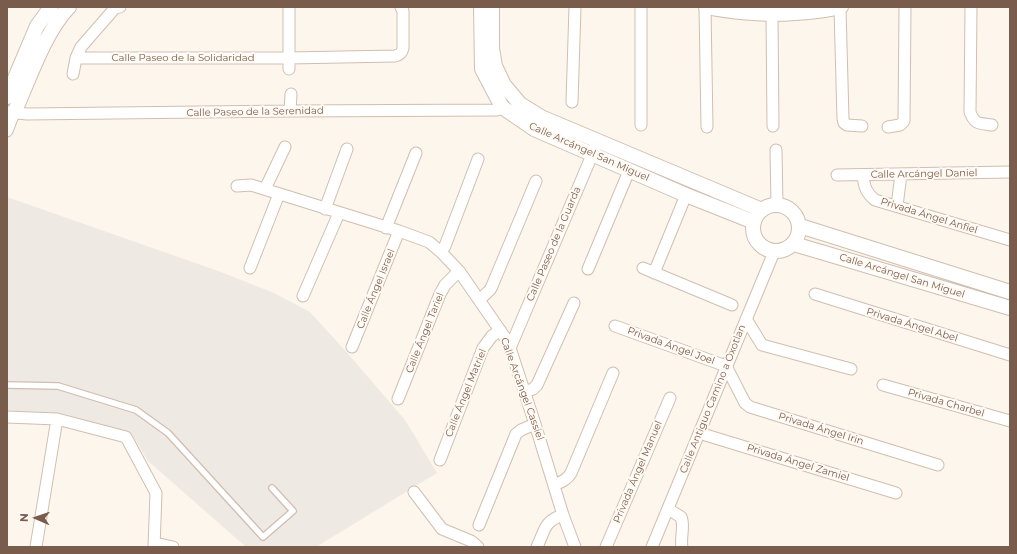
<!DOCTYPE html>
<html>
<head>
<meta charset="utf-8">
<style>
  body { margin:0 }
  #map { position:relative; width:1017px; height:554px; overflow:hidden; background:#fdf6ec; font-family:Montserrat,sans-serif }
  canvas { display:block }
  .frame { position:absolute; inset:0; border:8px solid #7a5c4d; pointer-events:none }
  .north { position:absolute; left:16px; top:498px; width:40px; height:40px; -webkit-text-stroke:3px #fffaf3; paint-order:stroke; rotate:272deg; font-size:11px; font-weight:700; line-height:16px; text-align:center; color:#7a5c4d }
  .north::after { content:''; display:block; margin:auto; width:14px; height:18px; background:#7a5c4d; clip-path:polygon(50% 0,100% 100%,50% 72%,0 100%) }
</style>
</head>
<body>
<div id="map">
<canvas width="1017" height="554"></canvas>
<div class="frame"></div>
<div class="north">N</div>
</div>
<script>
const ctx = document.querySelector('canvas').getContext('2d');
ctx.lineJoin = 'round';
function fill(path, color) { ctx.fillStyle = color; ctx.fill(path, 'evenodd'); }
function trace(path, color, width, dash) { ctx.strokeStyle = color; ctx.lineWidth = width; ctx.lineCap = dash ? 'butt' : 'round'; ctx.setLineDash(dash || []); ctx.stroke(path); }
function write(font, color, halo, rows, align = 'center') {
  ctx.font = font + ' Montserrat,sans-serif'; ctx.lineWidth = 4; ctx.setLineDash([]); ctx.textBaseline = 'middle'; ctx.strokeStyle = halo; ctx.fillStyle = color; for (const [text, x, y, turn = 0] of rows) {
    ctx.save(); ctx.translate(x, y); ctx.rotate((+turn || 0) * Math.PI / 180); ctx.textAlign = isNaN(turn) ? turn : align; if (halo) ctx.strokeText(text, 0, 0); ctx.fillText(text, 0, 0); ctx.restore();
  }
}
const industrial = new Path2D(`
  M7,197L221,272L274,293L310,312L350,356L405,420L437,473L316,547H246L148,461L132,435L64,414L7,411Z`);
const service = new Path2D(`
  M7,385L58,386L136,410L168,433L263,537L293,511L272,488`);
const minor = new Path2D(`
  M705,7L707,127
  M971,7L970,112C975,125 979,123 992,125
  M840,8L843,119L844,123L847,125L862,126
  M772,15L773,126
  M76,58H289L395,56C400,55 402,53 403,48V11L401,7
  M289,69V7
  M73,74L76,58L81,47L115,8L120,7
  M572,102L575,7
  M290,111L291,94
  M7,112L27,114L290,111L497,110L502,107
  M641,125V7
  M888,127L900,125L904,121L905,7
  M7,131L14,113
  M776,150L777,205
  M837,175L1010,172
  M863,175C864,186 866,193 875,200L1010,240
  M237,186L251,185L399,231L429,242L441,252L459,271L506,339L510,348L535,424L563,515L575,547
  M265,189L285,147
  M897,206L901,174
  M325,209L347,149
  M386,228L416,153
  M441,252L445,246L478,159
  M250,268L279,194
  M643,268L732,305
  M588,269L629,171
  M654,273L686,195
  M815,294L1010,355
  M303,296L339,213
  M479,300L490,290L492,286L536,181
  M746,319L762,345L851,369
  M615,326L726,366L745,403L750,407L938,465
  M352,347L399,231
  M510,348L598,141
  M883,385L1010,421
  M524,392L533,389L537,385L574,303
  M398,399L440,294L445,285L459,271
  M7,417L57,419L126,437L156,493L154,547
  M699,433L896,493
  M440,460L483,348L492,336L500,330
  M554,485C561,482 567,480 571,473L613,373
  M414,492L442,529L471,541L478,547
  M668,509L681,517C685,526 680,537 682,547
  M479,525L516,434L521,430L535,424
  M155,543L173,547
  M36,547L57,419
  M537,547C545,530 544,521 563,515
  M606,547L670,398
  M652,547L774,252`);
const tertiary = new Path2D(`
  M481,7L482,69L502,107L534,129L686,195L754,222
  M492,7V48L495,66L504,85L520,104L541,117L762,210
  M706,7C746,14 776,16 817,11C825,10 833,9 841,7
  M7,97L37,26L51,7
  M14,113C29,80 44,33 69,7
  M753 228a23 23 0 1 1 46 0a23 23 0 1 1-46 0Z
  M800,226L1010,292
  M794,244L1010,308`);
const streetNames = [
  ["Calle Paseo de la Solidaridad",183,58],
  ["Calle Paseo de la Serenidad",255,112,-1],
  ["Calle Arcángel San Miguel",589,152,24],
  ["Calle Arcángel Daniel",924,174,-1],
  ["Privada Ángel Anfiel",929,216,17],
  ["Calle Paseo de la Guarda",554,244,-67],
  ["Calle Arcángel San Miguel",902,276,17],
  ["Calle Ángel Israel",376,289,-68],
  ["Privada Ángel Abel",912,325,17],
  ["Calle Ángel Tariel",425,333,-68],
  ["Privada Ángel Joel",671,346,20],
  ["Calle Arcángel Cassiel",522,389,70],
  ["Calle Ángel Matriel",466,393,-68],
  ["Calle Antiguo Camino a Oxotlan",713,399,-68],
  ["Privada Charbel",946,403,16],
  ["Privada Ángel Irin",821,429,17],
  ["Privada Ángel Zamiel",798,463,17],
  ["Privada Ángel Manuel",638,472,-67]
];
fill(industrial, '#efe9e4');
trace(service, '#d1beb0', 8);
trace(minor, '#d1beb0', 13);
trace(tertiary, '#d1beb0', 16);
trace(service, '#fff', 5.5);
trace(minor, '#fff', 11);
trace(tertiary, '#fff', 14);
write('10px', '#7a5c4d', '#fffaf3', streetNames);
</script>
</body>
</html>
